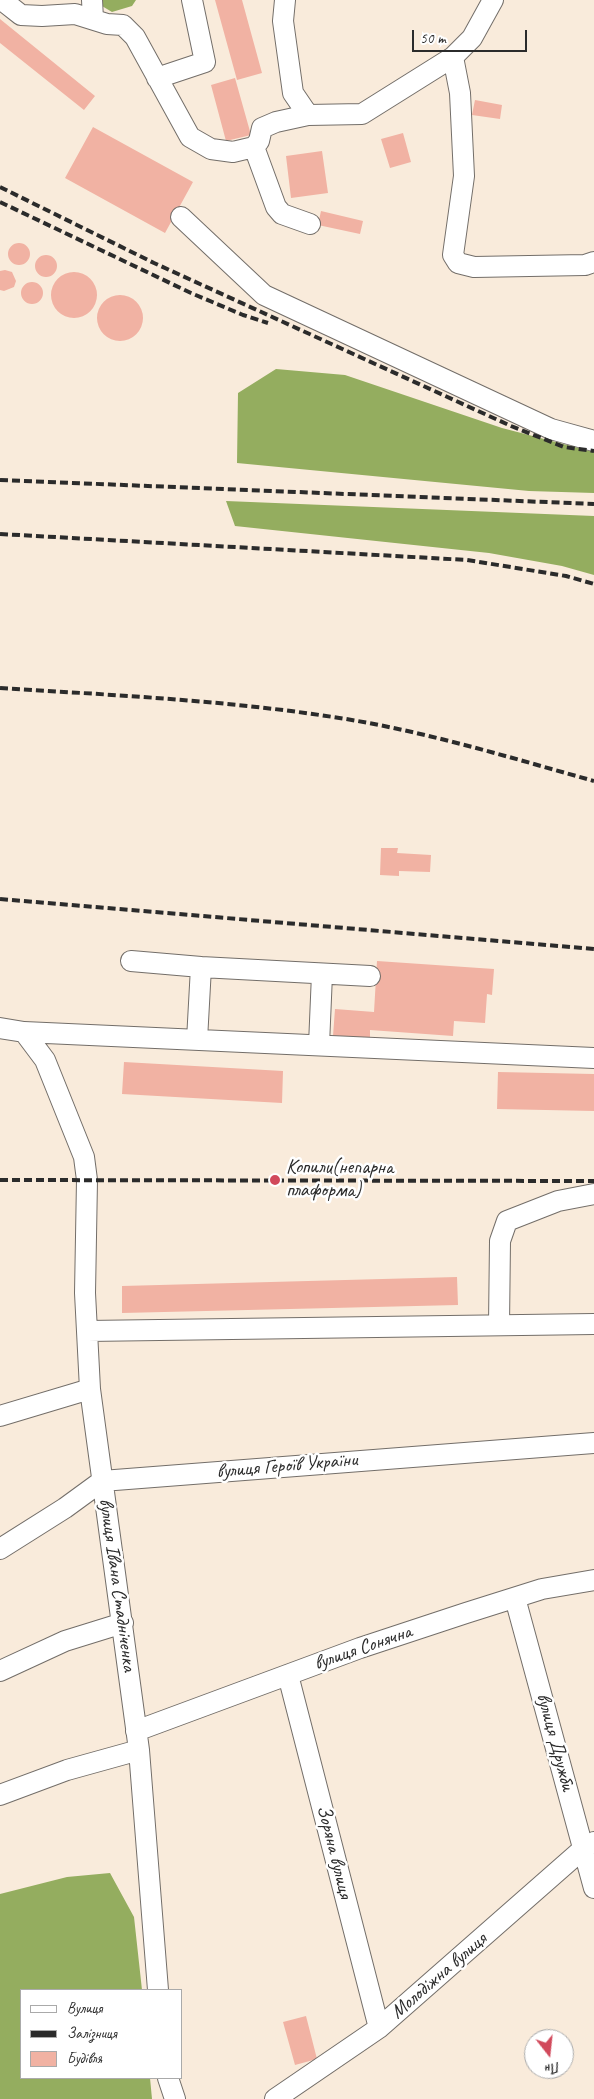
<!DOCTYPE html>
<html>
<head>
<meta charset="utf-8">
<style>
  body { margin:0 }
  #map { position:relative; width:594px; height:2099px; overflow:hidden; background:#f9ebdb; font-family:Caveat,sans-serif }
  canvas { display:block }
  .legend { position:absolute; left:20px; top:1989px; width:162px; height:90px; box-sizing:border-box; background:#fff; border:1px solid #aaa; margin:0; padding:6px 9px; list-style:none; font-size:15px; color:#2b2b2b }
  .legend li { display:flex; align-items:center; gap:10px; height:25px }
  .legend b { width:25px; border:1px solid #aaa }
  .north { position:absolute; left:524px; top:2029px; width:50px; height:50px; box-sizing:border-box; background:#fff; border:1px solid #aaa; border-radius:50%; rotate:164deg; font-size:14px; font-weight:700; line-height:20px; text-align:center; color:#2b2b2b }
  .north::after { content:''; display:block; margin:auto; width:18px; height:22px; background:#d1495b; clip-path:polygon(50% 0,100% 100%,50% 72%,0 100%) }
  .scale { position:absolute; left:412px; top:30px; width:115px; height:22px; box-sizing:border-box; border:2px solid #2b2b2b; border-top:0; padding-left:6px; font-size:15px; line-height:18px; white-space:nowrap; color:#2b2b2b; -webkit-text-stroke:4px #fff; paint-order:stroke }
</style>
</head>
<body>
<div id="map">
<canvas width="594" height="2099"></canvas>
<ul class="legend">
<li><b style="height:6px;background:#fff"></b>Вулиця</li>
<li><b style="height:6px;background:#2b2b2b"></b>Залізниця</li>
<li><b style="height:14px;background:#f1b2a3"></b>Будівля</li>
</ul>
<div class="north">Пн</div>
<div class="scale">50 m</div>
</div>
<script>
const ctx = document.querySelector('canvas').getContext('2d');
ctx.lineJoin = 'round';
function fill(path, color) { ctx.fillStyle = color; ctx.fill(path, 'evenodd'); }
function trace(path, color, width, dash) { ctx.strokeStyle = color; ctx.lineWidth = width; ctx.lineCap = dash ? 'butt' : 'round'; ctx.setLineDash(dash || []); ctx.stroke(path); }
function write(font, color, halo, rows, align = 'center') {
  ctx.font = font + ' Caveat,sans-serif'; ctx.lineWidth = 5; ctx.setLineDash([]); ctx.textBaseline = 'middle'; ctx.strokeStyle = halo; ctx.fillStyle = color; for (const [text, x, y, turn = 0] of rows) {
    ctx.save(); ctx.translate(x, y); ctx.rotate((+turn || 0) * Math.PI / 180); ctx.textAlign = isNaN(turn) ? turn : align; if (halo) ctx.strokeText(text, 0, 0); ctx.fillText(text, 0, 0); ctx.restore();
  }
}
const forest = new Path2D(`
  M98,0H136L132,6L112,12L97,3Z
  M276,369L345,375L502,428L594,452V493L529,491L237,463L238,393Z
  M226,501L594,516V575L562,566L489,553L235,526Z
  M110,1873L134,1917L142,1990H21V2078H150L152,2099H0V1894L67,1877Z`);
const building = new Path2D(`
  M215,0H242L262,73L237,80Z
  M0,19L95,96L84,110L0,43Z
  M235,78L251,135L226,141L211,85Z
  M475,100L502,105L500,119L472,115Z
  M93,127L193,182L165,233L65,178Z
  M403,133L411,162L390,168L381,139Z
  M322,151L328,193L291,198L286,156Z
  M321,211L363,221L360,234L318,225Z
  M8 254a11 11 0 1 1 22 0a11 11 0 1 1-22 0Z
  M35 266a11 11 0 1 1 22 0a11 11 0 1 1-22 0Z
  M5,270L12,272L16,281L14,287L4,291L0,290V271Z
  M51 295a23 23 0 1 1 46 0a23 23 0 1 1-46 0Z
  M21 293a11 11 0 1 1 22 0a11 11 0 1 1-22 0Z
  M97 318a23 23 0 1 1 46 0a23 23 0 1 1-46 0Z
  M381,848H398L397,853L431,855L430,872L399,871V876L380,875Z
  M377,961L494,969L492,995L487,994L485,1023L454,1021L453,1036L370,1030V1039L333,1036L335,1009L374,1012Z
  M124,1062L283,1071L282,1103L122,1094Z
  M498,1072L594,1074V1111L497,1109Z
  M457,1277L458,1305L122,1313V1286Z
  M306,2016L317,2059L295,2065L283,2022Z`);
const minor = new Path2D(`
  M2,0L21,15L42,16L75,14L107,24L123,25L135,37L190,137L211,149L233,152L254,147L259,141L262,128L276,122L308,115
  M92,0L93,19
  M285,0L283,21L293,93L308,115L362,114L453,57L472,38L493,0
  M453,57L460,93L464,176L453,255L458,263L474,267L585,265L594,262
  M157,78L205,62L192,0
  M254,147L276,207L282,214L310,224
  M181,217L264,295L551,429L594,441
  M131,961L201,967L197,1040
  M201,967L370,976
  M0,1028L24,1032L45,1060L84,1157L87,1180L85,1293L90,1389L139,1750L158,1990
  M24,1032L594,1058
  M319,1045L322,974
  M499,1325L500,1241L507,1221L558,1201L594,1194
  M87,1331L594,1324
  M0,1416L90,1389
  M0,1549L65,1508L102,1481L594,1443
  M515,1598L594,1888
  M0,1671L65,1641L123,1623
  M288,1675L379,2028
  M136,1731L360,1648L466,1613L542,1589L594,1580
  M0,1795L67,1770L139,1750
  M168,2078L175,2099
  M275,2099L379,2028L584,1848L594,1842`);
const rail = new Path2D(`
  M0,187L154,263L511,426L564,447L594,451
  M0,202L191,293L243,315L268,323
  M0,480L594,504
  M0,534L467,560L566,576L594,584
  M0,688C111,695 223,700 333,717C421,730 508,757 594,781
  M0,899L594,949
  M0,1180L594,1181`);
const markers = [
  [275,1180,6,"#d1495b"]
];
const poiNames = [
  ["Копили(непарна",286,1168],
  ["плаформа)",286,1191]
];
const streetNames = [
  ["вулиця Героїв України",287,1466,-5],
  ["вулиця Івана Стадніченка",117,1585,82],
  ["вулиця Сонячна",363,1648,-19],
  ["вулиця Дружби",555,1742,75],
  ["Зоряна вулиця",334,1852,76],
  ["Молодіжна вулиця",439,1976,-41]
];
fill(forest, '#94ad5f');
fill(building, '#f1b2a3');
trace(minor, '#736e69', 22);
trace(minor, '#fff', 20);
trace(rail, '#2b2b2b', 4, [8, 4]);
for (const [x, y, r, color] of markers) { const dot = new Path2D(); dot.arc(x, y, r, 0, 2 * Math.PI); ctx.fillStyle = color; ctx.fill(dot); trace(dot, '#fff', 2); }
write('20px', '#2b2b2b', '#fff', poiNames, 'left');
write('20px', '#2b2b2b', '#fff', streetNames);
</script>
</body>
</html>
